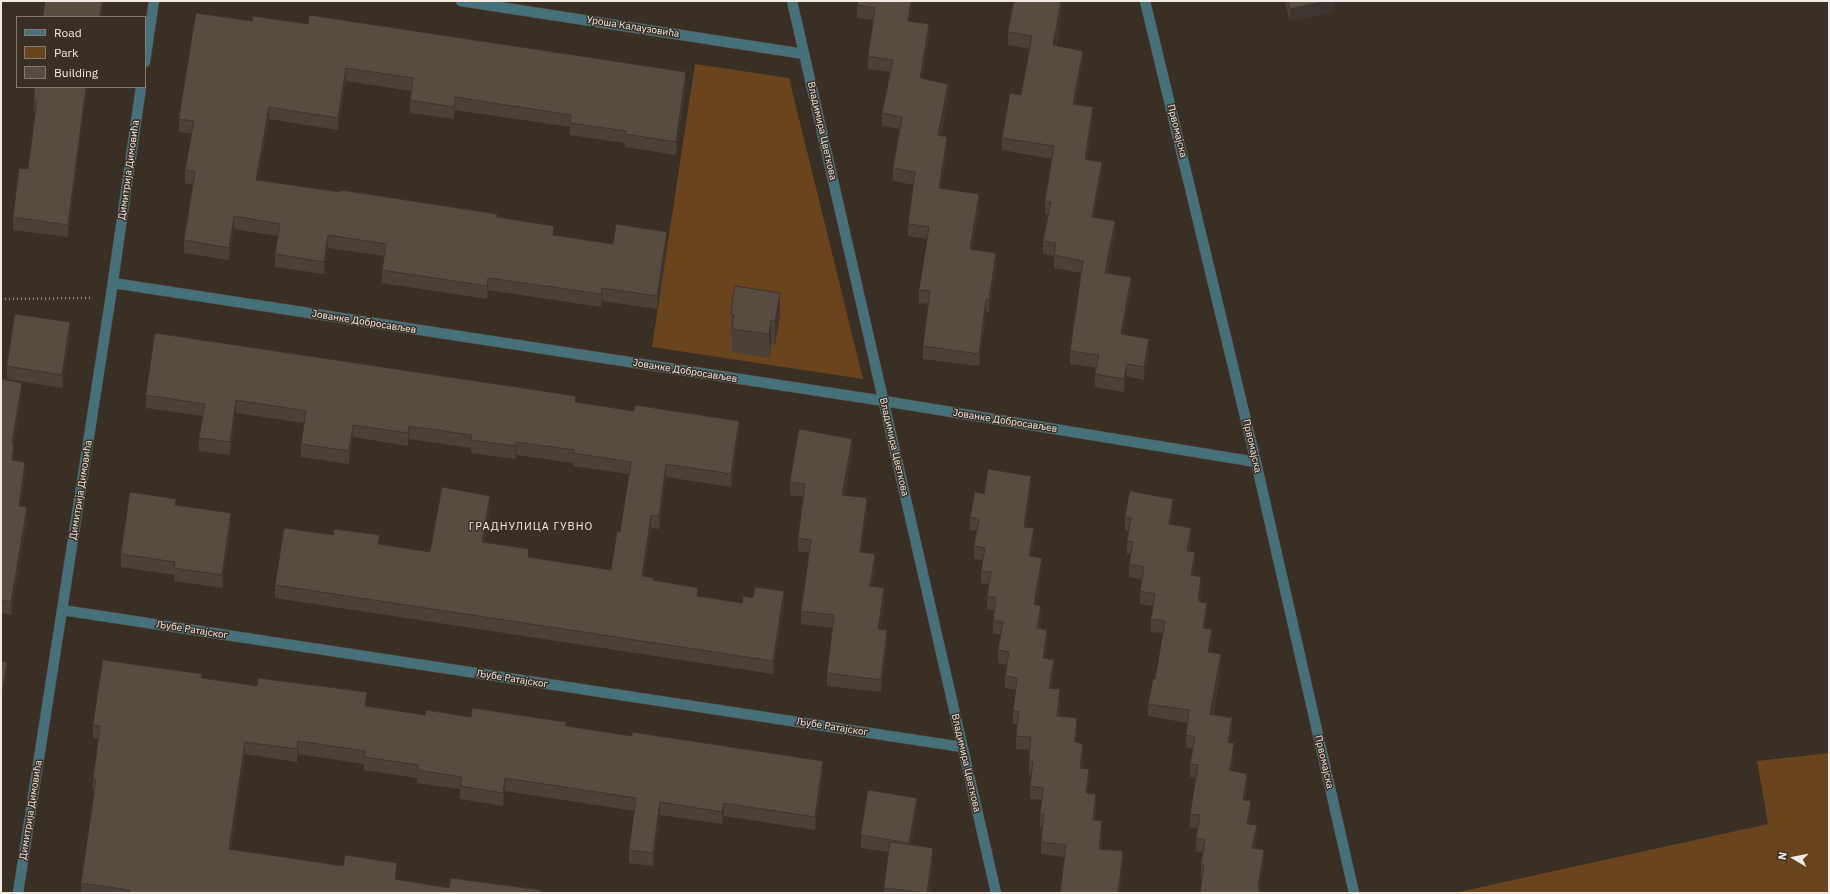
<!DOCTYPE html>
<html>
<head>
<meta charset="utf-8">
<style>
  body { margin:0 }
  #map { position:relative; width:1830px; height:894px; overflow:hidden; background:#3a2f25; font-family:"IBM Plex Sans",sans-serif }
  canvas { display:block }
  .frame { position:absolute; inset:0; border:2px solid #f2eae4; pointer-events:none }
  .legend { position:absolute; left:16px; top:16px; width:130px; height:72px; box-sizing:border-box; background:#3a2f25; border:1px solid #847a71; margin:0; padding:5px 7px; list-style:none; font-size:12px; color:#f2eae4 }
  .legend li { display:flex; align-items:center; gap:8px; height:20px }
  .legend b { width:20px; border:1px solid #847a71 }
  .north { position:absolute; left:1774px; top:838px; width:40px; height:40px; -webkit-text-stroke:3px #3a2f25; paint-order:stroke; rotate:280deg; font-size:11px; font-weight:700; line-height:16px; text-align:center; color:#f2eae4 }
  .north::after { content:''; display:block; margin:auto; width:14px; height:18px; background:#f2eae4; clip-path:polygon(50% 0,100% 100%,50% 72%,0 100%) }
</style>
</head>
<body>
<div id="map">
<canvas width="1830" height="894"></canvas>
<div class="frame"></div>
<ul class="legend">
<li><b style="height:5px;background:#46717a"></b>Road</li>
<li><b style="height:11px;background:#6a441c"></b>Park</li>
<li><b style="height:11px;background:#584c41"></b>Building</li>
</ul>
<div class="north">N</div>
</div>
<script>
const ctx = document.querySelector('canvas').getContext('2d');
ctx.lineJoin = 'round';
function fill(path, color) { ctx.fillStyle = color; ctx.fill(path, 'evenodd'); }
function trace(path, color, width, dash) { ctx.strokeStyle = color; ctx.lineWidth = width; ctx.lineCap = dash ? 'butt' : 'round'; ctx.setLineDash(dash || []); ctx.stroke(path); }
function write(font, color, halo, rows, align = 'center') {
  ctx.font = font + ' "IBM Plex Sans",sans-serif'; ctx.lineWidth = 3; ctx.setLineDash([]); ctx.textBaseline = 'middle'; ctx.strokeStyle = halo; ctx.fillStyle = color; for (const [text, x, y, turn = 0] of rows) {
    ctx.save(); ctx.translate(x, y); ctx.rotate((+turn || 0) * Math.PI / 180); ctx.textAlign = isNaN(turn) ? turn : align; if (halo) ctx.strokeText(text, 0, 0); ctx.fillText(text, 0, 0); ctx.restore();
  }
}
const green = new Path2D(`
  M695,64L789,78L863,379L652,347Z
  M1829,753V893H1454L1768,824L1757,761Z`);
const path = new Path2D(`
  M1,299L90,298`);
const minor = new Path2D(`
  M461,1L804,54
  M792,1L996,893
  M1145,1L1256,462L1354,893
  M145,62L154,1
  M113,283L884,401L1256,462
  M62,610L962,747
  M18,893L111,295L141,87`);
const wall = new Path2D(`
  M913,1L910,21L929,37L922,79L948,96L941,136L947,150L941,189L979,207L972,250L996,266L989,312H986L979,366L923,359V346L928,304L919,303V290L927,239L908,236V224L914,185L893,181V168L900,129L882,126V113L890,72L868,69V56L873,20L857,18V5Z
  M1063,1L1056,46L1083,63L1075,104L1093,120L1087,160L1102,175L1094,217L1115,234L1108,273L1131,290L1123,335L1149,352L1144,380L1127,376L1124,392L1095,387V374L1097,368L1070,364V351L1081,273L1054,268V256L1043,254V241L1049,215L1045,214V201L1052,159L1002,150V138L1021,95L1030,49L1008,45V32Z
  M1285,1H1335V12L1290,22Z
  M196,13L686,85L676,155L625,147V143L570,135V127L455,110L454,119L410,113V100L411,91L346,81L338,130L269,119L258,180L497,218L554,235L613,244L667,245L657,309L602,301L601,307L488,290L487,299L382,283V270L385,256L328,248L324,274L275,267V254L278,236L234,229L229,260L184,253V240L193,185L185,183V170L192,134L179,132V119Z
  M87,87L68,237L13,230V217L28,169L35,113L34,112V100Z
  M731,314L780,316L775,345L771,344L769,358L732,352V338H731Z
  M70,335L62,388L7,379V366Z
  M1,379L22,395L14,443V460L25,475L21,506L27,520L11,615L1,613Z
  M146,395L576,402L739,433L731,487L666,477L659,529L651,528L644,576L698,597L742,603L784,604L773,674L275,598V585L380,545L430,552L490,509L484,543L529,557L611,570L620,532L629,474L573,466V463L516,455L515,459L471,453V448L409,439L408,446L353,437L349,464L301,457V444L304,423L236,413L230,455L199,451V438L203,416L146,408Z
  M852,451L845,495L867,510L861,552L875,566L872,586L884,600L880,629L887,643L881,692L827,686V673L833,628L801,624V611L809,553L798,551V538L803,497L790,495V482Z
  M1031,489L1025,527L1034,541L1031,556L1042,570L1036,605L1041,619L1040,629L1047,643L1045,659L1054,673L1051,688L1060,702L1059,716L1077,731L1076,743L1083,756L1081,768L1089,782L1087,793L1096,807L1095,821L1102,834L1101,849L1123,864L1120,893H1060L1065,857L1041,854V842L1043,827H1040V814L1042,800L1030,799V786L1031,775L1029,774V761L1030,750L1016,749V736L1017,724H1013V711L1016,690L1005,688V676L1007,665L998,663V650L1001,635L993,633V620L994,610L987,609V596L989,585L981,583V571L983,560L974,559V546L977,531L970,530V517L984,494Z
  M176,505L231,526L222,588L174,581V575L121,567V554Z
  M1173,512L1171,525L1191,541L1189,551L1195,565L1193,575L1201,590L1200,601L1207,615L1205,628L1212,642L1210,652L1221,667L1213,715L1232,731L1230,742L1234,756L1232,771L1247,786L1245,800L1251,813L1249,824L1257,838L1255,849L1264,863L1260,889V893L1201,877V864L1203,853L1196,851V838L1197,828L1190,827V814L1196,778L1190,777V764L1193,749L1186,748V735L1188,723L1148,716V704L1155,679L1163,633L1151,632V619L1153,606L1140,604V591L1142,579L1129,577V564L1131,554H1127V541L1129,531L1125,530V517Z
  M202,678L367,706L425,715L471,717L566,726L823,774L815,830L724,816L722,824L660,815L653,866L629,863V850L635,811L505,791L503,806L460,799V789L417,783V778L364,770V764L298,754L297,762L245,754L231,850L397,876L396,880L449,888L541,893H81V883L94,792L93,791V779L98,739L93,738V725Z
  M917,810L911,845L933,861L929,893H884V888L889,852L861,848V835Z`);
const shadedWall = new Path2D(`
  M102,1H104L102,17H100Z
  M911,1H913L908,34V21Z
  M1061,1H1063V4L1053,58V45Z
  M1326,1H1335V12L1290,22V9Z
  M929,24V37L920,91V78Z
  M1083,51V63L1073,117V104Z
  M346,68V81L338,130V118Z
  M686,72V85L676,155V142Z
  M948,84V96L938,148V135Z
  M86,87H87L68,237V225Z
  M455,97V110L454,119V107Z
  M269,107V119L256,192V180Z
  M1093,107V120L1085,172V159Z
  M947,137V150L939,201V188Z
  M1102,162V175L1092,230V217Z
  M979,194V207L970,262V249Z
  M234,216V229L229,260V248Z
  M1115,221V234L1105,285V273Z
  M667,232V245L657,309V296Z
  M328,235V248L324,274V262Z
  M996,253V266L989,312V299Z
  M1131,277V290L1121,347V334Z
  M488,278V290L487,299V286Z
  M602,288V301L601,307V294Z
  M780,293V316L775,345V321Z
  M986,299V312L979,366V354Z
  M771,320V344L769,358V334Z
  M70,322V335L62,388V375Z
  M1149,339V352L1144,380V367Z
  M1127,364V376L1124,392V379Z
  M22,383V395L12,456V443Z
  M236,400V413L230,455V442Z
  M739,421V433L731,487V474Z
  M353,425V437L349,464V451Z
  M409,426V439L408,446V433Z
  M852,439V451L842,508V495Z
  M516,442V455L515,459V446Z
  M14,443V456L12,473V460Z
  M25,462V475L19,518V506Z
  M666,464V477L659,529V516Z
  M1031,476V489L1024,539V527Z
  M490,496V509L482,555V542Z
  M867,498V510L860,564V552Z
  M1173,499V512L1169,537V524Z
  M27,507V520L11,615V602Z
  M231,513V526L222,588V575Z
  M651,515V528L642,589V576Z
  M1034,528V541L1029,568V556Z
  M1191,528V541L1187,564V551Z
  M1195,552V565L1191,588V575Z
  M875,554V566L870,599V586Z
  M1042,558V570L1034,617V604Z
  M1201,577V590L1198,614V601Z
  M884,588V600L878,641V629Z
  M784,591V604L773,674V661Z
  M1207,603V615L1203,640V628Z
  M1041,606V619L1037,641V628Z
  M1212,629V642L1208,664V652Z
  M887,630V643L881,692V680Z
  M1047,630V643L1043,671V658Z
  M1221,654V667L1210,727V714Z
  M1054,660V673L1049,701V688Z
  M7,662V674L1,712V699Z
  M1060,689V702L1057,729V716Z
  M367,692V705L365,719V706Z
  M1077,718V731L1075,755V742Z
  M1232,718V731L1228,755V742Z
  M298,741V754L297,762V749Z
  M245,742V754L229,862V849Z
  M1234,743V756L1230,783V770Z
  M1083,744V756L1080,781V768Z
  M823,761V774L815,830V817Z
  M1089,769V782L1086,805V793Z
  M1247,774V786L1243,812V800Z
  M505,778V791L503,806V793Z
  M1096,794V807L1093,833V820Z
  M917,798V810L909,856V843Z
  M1251,801V813L1247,837V824Z
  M660,802V815L653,866V853Z
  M724,803V816L722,824V812Z
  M1102,821V834L1099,861V849Z
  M1257,825V838L1252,861V848Z
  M933,848V861L929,893H927Z
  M1264,850V863L1260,889V893H1258V887Z
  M1123,851V864L1120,893H1118Z
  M397,863V876L395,892V879Z`);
const building = new Path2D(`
  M45,1H102L100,17H43Z
  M858,1H911L908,21L929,24L920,78L948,84L938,135L947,137L939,188L979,194L970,249L996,253L989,299H986L979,354L923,346L930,291L919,290L929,227L908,224L915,172L893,168L902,117L882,113L893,60L868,56L875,8L857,5Z
  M1014,1H1061L1053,45L1083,51L1073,104L1093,107L1085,159L1102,162L1092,217L1115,221L1105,273L1131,277L1121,334L1149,339L1144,367L1127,364L1124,379L1095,374L1099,355L1070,351L1083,261L1054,255L1056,243L1043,241L1051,202L1045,201L1054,146L1002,138L1010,93L1021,95L1032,36L1008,32Z
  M1288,1H1326L1290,9Z
  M196,13L252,21L253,16L308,24L309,15L686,72L676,142L625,134L626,131L570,123L571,115L455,97L454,107L410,100L413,78L346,68L338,118L269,107L256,180L340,192L341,190L497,214V217L554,226L553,235L613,244L616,224L667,232L657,296L602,288L601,294L488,278L487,286L382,270L386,244L328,235L324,262L275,254L280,224L234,216L229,248L184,240L195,172L185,170L194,121L179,119Z
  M35,87H86L68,225L13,217L19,168L28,169L37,100H34Z
  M735,286L780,293L775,321L771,320L769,334L732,329L734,315L731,314Z
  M15,314L70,322L62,375L7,366Z
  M155,333L576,396L575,402L634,411L635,405L739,421L731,474L666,464L659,516L651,515L642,576L654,578L653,580L698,588L697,596L742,603L743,596L753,598L755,587L784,591L773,661L275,585L284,528L333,535L334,529L380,535L378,544L430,552L442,487L490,496L482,542L529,549L528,557L611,570L617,531L620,532L631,462L573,453L574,450L516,442L515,446L471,440L472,435L409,426L408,433L353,425L349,451L301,444L306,411L236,400L230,442L199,438L205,404L146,395Z
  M1,379L22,383L12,443H14L12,460L25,462L19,506L27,507L11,602L1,600Z
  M799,429L852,439L842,495L867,498L860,552L875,554L870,586L884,588L878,629L887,630L881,680L827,673L834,615L801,611L811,540L798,538L805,484L790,482Z
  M988,469L1031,476L1024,527L1034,528L1029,556L1042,558L1034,604L1041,606L1037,628L1047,630L1043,658L1054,660L1049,688L1060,689L1057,716L1077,718L1075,742L1083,744L1080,768L1089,769L1086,793L1096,794L1093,820L1102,821L1099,849L1123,851L1118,893H1060L1066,845L1041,842L1044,814H1040L1043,788L1030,786L1033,762L1029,761L1031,737L1016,736L1019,712L1013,711L1017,678L1005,676L1009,652L998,650L1003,622L993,620L996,598L987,596L991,572L981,571L985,548L974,546L979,519L970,517L975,492L984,494Z
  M1130,491L1173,499L1169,524L1191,528L1187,551L1195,552L1191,575L1201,577L1198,601L1207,603L1203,628L1212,629L1208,652L1221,654L1210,714L1232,718L1228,742L1234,743L1230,770L1247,774L1243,800L1251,801L1247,824L1257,825L1252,848L1264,850L1258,887H1260L1259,893H1200L1204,865L1201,864L1205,840L1196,838L1200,815L1190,814L1198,765L1190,764L1195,737L1186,735L1189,710L1148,704L1153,679H1155L1165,621L1151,619L1155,594L1140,591L1144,567L1129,564L1133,542L1127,541L1131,518L1125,517Z
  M130,492L176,499L175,505L231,513L222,575L174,568L175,562L121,554Z
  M103,660L202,674L201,678L257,686L258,678L367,692L365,706L425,715L426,710L471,717L472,708L566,722V726L632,736V732L823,761L815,817L724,803L722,812L660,802L653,853L629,850L636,798L505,778L503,793L460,786L462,777L417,770L418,765L364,757L365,751L298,741L297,749L245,742L229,849L343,866L345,855L397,863L395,879L449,888L451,878L541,890V893H130V890L81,883L96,779H93L100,726L93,725Z
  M1,661L7,662L1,699Z
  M868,790L917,798L909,843L861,835Z
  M890,842L933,848L927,893L884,888Z`);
const streetNames = [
  ["Уроша Калаузовића",633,27,9],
  ["Владимира Цветкова",822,131,77],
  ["Првомајска",1177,131,76],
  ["Димитрија Димовића",129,170,-82],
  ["Јованке Добросављев",364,322,9],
  ["Јованке Добросављев",685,371,9],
  ["Јованке Добросављев",1005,421,9],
  ["Првомајска",1252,446,77],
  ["Владимира Цветкова",894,447,77],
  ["Димитрија Димовића",81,490,-81],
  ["Љубе Ратајског",192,630,9],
  ["Љубе Ратајског",512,679,9],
  ["Љубе Ратајског",832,727,9],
  ["Првомајска",1324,762,77],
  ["Владимира Цветкова",966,763,77],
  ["Димитрија Димовића",31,810,-81]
];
const neighbourhoodNames = [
  ["ГРАДНУЛИЦА ГУВНО",531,527]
];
fill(green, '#6a441c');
trace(minor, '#574d44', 11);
trace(path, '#978e86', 2.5, [1, 3]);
trace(minor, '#46717a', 10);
fill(wall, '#4c4138');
fill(shadedWall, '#3e352e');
fill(building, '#584c41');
trace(building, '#3e352e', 1);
write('10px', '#f2eae4', '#3a2f25', streetNames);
ctx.letterSpacing = '1px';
write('11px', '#f2eae4', '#3a2f25', neighbourhoodNames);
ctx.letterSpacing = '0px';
</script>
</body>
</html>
